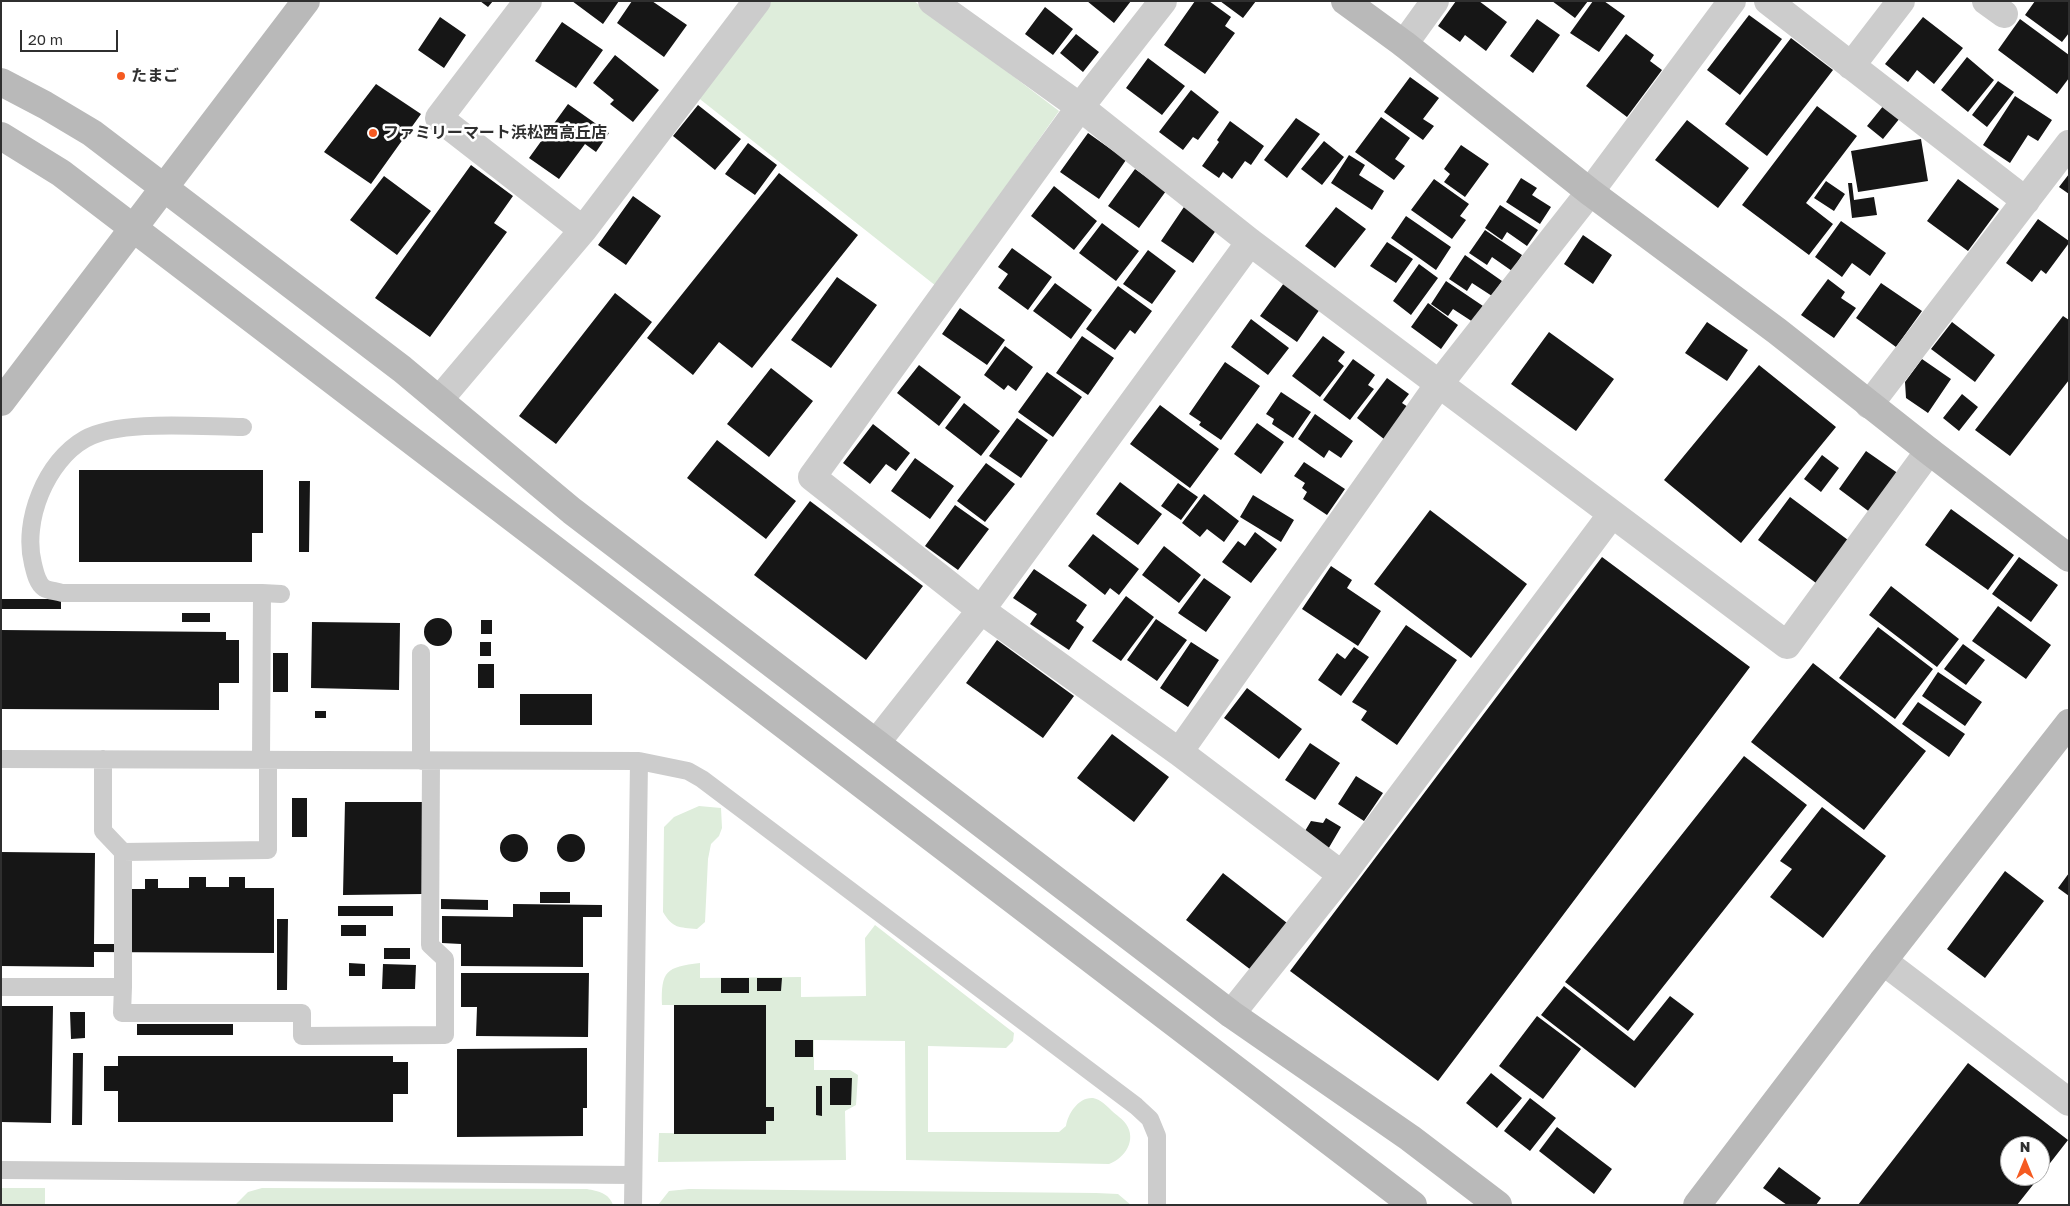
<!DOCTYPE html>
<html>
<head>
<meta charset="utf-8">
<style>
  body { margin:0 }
  #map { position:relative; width:2070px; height:1206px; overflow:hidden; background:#fff; font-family:"Golos Text",sans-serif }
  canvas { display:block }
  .frame { position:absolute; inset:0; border:2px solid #2f2f2f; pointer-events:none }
  .north { position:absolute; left:2000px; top:1136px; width:50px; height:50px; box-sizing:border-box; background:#fff; border:1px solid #acacac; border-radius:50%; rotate:0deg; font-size:14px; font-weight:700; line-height:20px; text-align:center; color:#2f2f2f }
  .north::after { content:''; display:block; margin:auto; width:18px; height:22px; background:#f55a21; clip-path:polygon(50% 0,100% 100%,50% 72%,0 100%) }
  .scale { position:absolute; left:20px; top:30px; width:98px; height:22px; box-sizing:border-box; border:2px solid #2f2f2f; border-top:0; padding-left:6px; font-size:15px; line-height:18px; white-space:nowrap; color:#2f2f2f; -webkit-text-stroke:4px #fff; paint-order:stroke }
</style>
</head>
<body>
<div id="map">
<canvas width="2070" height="1206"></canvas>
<div class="frame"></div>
<div class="north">N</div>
<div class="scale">20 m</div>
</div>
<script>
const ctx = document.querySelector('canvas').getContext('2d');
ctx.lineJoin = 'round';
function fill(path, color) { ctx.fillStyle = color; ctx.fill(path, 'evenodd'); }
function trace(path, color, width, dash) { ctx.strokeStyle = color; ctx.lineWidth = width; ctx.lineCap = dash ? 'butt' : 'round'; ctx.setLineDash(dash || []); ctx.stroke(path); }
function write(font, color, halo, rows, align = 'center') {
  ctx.font = font + ' "Golos Text","Noto Sans JP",sans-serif'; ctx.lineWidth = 5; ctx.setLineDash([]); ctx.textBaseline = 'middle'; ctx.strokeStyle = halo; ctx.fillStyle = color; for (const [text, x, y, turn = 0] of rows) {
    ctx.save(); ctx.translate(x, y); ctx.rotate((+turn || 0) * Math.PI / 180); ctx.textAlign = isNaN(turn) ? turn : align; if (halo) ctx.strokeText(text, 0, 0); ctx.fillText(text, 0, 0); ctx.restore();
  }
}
const green = new Path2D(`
  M767,1H914L1059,111L936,286L696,96Z
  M699,806L721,808L722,828L719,836L711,844L708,859L705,922L697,929C679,927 673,929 663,912L664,827L674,817Z
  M875,925L1014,1033L1013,1041L1006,1048L928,1046V1132H1059L1066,1126C1068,1114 1078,1097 1093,1098C1100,1099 1107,1106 1112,1111C1116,1115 1123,1119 1126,1124C1137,1140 1125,1158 1109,1164L906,1160L905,1041L814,1040V1070H850L858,1075L856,1105L845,1111L846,1160L658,1162L659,1133L765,1134L766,1121H774V1107H766L674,1005H662C661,971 666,967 700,963V978L801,977V997L866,996L865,938Z
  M1,1188H45V1205H1Z
  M262,1188L587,1189C598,1191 609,1193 613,1205H235L248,1192Z
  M689,1189L1096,1193L1118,1194L1131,1205H658L669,1191Z`);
const building = new Path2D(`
  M480,1H493L488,7Z
  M572,1H619L603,24Z
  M632,1H652L687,25L664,57L617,23Z
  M1087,1H1131L1114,23Z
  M1195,1H1209L1231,17L1225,26L1235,33L1205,74L1164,45Z
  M1220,1H1256L1243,18Z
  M1456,1H1479L1507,22L1486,51L1465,35L1460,42L1438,26Z
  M1552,1H1588L1575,18Z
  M1593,1H1604L1625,16L1599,52L1570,33Z
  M2035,1H2069V33L2062,42L2025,15Z
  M1045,7L1073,29L1053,55L1025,34Z
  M1749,15L1782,39L1740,95L1707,70Z
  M440,17L466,35L444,68L418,50Z
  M1923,17L1963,48L1934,84L1917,70L1908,82L1885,64Z
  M1537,19L1560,35L1533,73L1510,56Z
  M2020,19L2069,55V78L2057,94L1998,50Z
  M562,22L603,50L576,88L535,61Z
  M1076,34L1099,52L1083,72L1060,53Z
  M1626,34L1654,55L1650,61L1662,70L1627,117L1586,86Z
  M1791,38L1833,70L1767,156L1725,124Z
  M615,55L659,90L633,122L610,104L614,100L593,83Z
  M1967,57L1994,80L1968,112L1941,90Z
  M1148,58L1185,86L1162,115L1126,88Z
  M1410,77L1439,98L1423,119L1434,126L1423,140L1384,112Z
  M1998,81L2014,92L1987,127L1972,115Z
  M376,84L421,114L371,184L324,152Z
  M1191,90L1219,112L1198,140L1193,137L1183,150L1159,132Z
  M2015,96L2052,120L2038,141L2028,135L2010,163L1983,145Z
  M568,104L609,133L596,152L585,144L559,179L529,158Z
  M698,105L741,139L715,170L673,136Z
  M1884,105L1900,118L1883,139L1867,126Z
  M1817,106L1857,136L1806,203L1833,224L1809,255L1742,205Z
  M1381,117L1410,138L1395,159L1405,166L1394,180L1355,152Z
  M1296,118L1320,134L1287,178L1264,160Z
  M1687,120L1749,168L1718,208L1655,160Z
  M1230,121L1264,146L1251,165L1245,161L1232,179L1223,172L1219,178L1202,166L1219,142L1217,140Z
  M1088,133L1126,160L1099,199L1060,172Z
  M1921,139L1928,181L1858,192L1851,151Z
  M1324,141L1344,157L1322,185L1301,169Z
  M748,143L777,165L755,195L725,174Z
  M1461,145L1489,164L1465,197L1444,182L1450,174L1444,169Z
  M1349,155L1365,165L1359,175L1384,191L1372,210L1331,183Z
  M471,165L513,196L494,223L507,232L430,337L375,298Z
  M1135,169L1166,191L1139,228L1108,206Z
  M779,173L858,235L752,368L719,342L693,375L647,338Z
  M2069,174V194L2059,187Z
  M384,176L431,211L397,255L350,220Z
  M1521,178L1537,188L1532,195L1551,207L1540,224L1506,202Z
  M1434,179L1469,204L1460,216L1466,220L1452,239L1411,210Z
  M1958,179L1999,209L1968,251L1927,221Z
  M1826,181L1845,194L1834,211L1814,198Z
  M1848,183H1852L1854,200L1874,197L1877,215L1852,218Z
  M1054,186L1097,221L1074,250L1031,216Z
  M633,196L661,216L626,265L598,245Z
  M1186,204L1219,226L1193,263L1161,241Z
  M1500,205L1538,230L1527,246L1507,232L1502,240L1485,228Z
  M1336,207L1366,229L1335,268L1305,246Z
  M1406,216L1451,247L1436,270L1391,238Z
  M2038,219L2069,241V243L2046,274L2041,270L2032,282L2006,263Z
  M1841,221L1886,253L1870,276L1852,263L1842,277L1815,257Z
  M1102,223L1139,251L1116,281L1079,253Z
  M1485,230L1522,255L1512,271L1492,257L1487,265L1469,253Z
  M1583,235L1612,255L1593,284L1564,264Z
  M1387,242L1413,259L1396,283L1370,266Z
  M1012,248L1052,277L1028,310L998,288L1008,274L998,267Z
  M1148,250L1176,271L1152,304L1123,284Z
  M1465,255L1502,281L1492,296L1472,283L1467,291L1449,279Z
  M1419,264L1438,278L1411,315L1393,301Z
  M837,277L877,305L831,368L791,340Z
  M1828,279L1845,292L1841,298L1856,308L1834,338L1801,315Z
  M1446,281L1483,306L1473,322L1453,309L1448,316L1431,304Z
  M1055,283L1092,310L1071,339L1033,311Z
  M1284,283L1320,309L1297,342L1260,316Z
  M1881,283L1922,311L1896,347L1856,318Z
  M1118,286L1152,311L1135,334L1130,330L1115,350L1086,329Z
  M615,293L652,322L556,444L519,416Z
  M1428,303L1458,325L1441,349L1411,327Z
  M960,308L1005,340L987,365L942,334Z
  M2063,316L2069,320V380L2010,456L1975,430Z
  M1251,319L1289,348L1268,375L1231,347Z
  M1707,322L1748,350L1727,381L1685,353Z
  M1952,322L1995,355L1975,382L1931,349Z
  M1549,332L1614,379L1576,431L1511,384Z
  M1082,336L1114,358L1088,395L1056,373Z
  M1323,336L1345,352L1338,361L1344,366L1320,397L1292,376Z
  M1005,346L1033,367L1016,391L1008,385L1004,390L984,375Z
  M1353,359L1375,375L1368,385L1374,389L1350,420L1323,400Z
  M1922,359L1951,379L1928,413L1906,398L1905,382Z
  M1225,362L1260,386L1221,440L1199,425L1201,422L1189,414Z
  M919,365L961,397L939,426L897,393Z
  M1759,365L1836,427L1741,543L1664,480Z
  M771,368L813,401L769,457L727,424Z
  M1047,372L1082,397L1053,437L1018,412Z
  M1387,378L1409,394L1402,403L1408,407L1384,439L1357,418Z
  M1281,392L1311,412L1293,438L1272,424L1274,419L1266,414Z
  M1962,394L1978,407L1959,431L1943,418Z
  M964,403L1000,431L981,456L945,428Z
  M1160,405L1219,449L1190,488L1130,444Z
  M1315,414L1353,441L1341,458L1329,450L1324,458L1298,439Z
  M1017,418L1048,440L1021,478L989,456Z
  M1257,423L1284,442L1261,474L1234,454Z
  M873,424L910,453L896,471L886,464L870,484L843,463Z
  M717,440L796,501L766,539L687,478Z
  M1866,451L1899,474L1871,513L1839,489Z
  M1822,455L1839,468L1821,492L1804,479Z
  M915,458L954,486L930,519L891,491Z
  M1304,462L1345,489L1327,515L1303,499L1307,492L1302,488L1305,483L1294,476Z
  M986,463L1015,484L985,522L957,501Z
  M79,470H263V533H252V562H79Z
  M299,481H310L309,552H299Z
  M1120,482L1162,514L1138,545L1096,514Z
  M1178,483L1198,497L1181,520L1161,506Z
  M1204,494L1239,521L1224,542L1207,529L1200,537L1182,523Z
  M1253,495L1294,520L1281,542L1240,517Z
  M1790,497L1848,540L1816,583L1758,540Z
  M810,501L923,586L866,660L754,575Z
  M955,505L989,529L958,570L925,546Z
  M1951,509L2014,555L1988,590L1925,545Z
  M1430,510L1527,584L1471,658L1374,584Z
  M1255,532L1277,549L1251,583L1222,562L1238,541L1245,546Z
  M1093,534L1139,569L1119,595L1110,588L1105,595L1068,566Z
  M1164,546L1201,575L1179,603L1142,575Z
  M1602,557L1750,667L1438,1081L1290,971Z
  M2019,557L2058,585L2031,622L1992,594Z
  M1331,566L1352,580L1347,588L1381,611L1358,646L1302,609Z
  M1034,569L1087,605L1076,621L1084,627L1069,650L1030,624L1037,614L1013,598Z
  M1204,578L1231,597L1206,632L1178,613Z
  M1891,586L1959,639L1937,667L1869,615Z
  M1126,596L1154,617L1121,661L1092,641Z
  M1,599H61V609H1Z
  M1998,606L2051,645L2026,679L1972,641Z
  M182,613H210V622H182Z
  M424 632a14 14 0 1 1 28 0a14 14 0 1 1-28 0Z
  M1156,619L1187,640L1157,681L1127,660Z
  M481,620H492V634H481Z
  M312,622L400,623L399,690L311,688Z
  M1406,625L1457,660L1397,745L1361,720L1367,711L1352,702Z
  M1878,627L1933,669L1895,719L1839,678Z
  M1,630L226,632V640H239V683H219V710L1,709Z
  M997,640L1074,696L1043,738L966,683Z
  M480,642H491V656H480Z
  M1191,642L1219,660L1188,707L1160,688Z
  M1963,644L1985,660L1966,685L1944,669Z
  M1354,647L1369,657L1341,696L1318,680L1337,653L1345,659Z
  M273,653H288V692H273Z
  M1813,663L1926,751L1864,830L1751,742Z
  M478,664H494V688H478Z
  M1938,672L1982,702L1965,726L1922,696Z
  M1247,688L1302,729L1279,759L1224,718Z
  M520,694H592V725H520Z
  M1918,702L1965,734L1949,757L1902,724Z
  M315,711H326V718H315Z
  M1112,734L1169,777L1134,822L1077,778Z
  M1310,743L1340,763L1315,800L1285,780Z
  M1744,756L1807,805L1628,1031L1565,982Z
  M1356,776L1383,793L1364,821L1338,804Z
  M292,798H307V837H292Z
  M345,802H423L422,894L343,895Z
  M1822,807L1886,856L1823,938L1770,897L1792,869L1780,861Z
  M1326,818L1341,827L1327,851L1302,836L1311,821L1323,823Z
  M500 848a14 14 0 1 1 28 0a14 14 0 1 1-28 0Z
  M557 848a14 14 0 1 1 28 0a14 14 0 1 1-28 0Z
  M1,852L95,853L94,944H131V889H145V879H158V888H189V877H206V887H229V877H245V888H274V953L94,952V967L1,966Z
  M2005,871L2044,901L1985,978L1947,949Z
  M1223,873L1287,923L1251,970L1186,920Z
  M2069,873V896L2058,888Z
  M540,892H570V903H540Z
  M441,899L488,900V910L441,909Z
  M513,904L602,905V917H583V967L461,966V944L442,943V916L513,917Z
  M338,906H393V916H338Z
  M277,919H288L287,990H277Z
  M341,925H366V936H341Z
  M384,948H410V959H384Z
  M349,963L365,964V976H349Z
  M383,964L416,965L415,989H382Z
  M461,973H589L588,1037L476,1036L477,1007H461Z
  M721,978H749V993H721Z
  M757,978H782L781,991H757Z
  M1564,986L1634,1041L1670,996L1694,1014L1635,1088L1541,1015Z
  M674,1005H766V1107H774V1121H766V1134H674Z
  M1,1006H53L51,1123L1,1122Z
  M70,1012H85V1038L71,1039Z
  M1537,1016L1581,1049L1543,1099L1499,1066Z
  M137,1024H233V1035H137Z
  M795,1040H813V1057H795Z
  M587,1048V1108H583V1136L457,1137V1049Z
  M73,1053H83L82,1125H72Z
  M118,1056H393V1062H408V1094H393V1122H118V1091H104V1066H118Z
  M1968,1063L2068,1140L2040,1176V1146H2010V1176H2040L2017,1205H1858Z
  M1491,1073L1522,1098L1497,1128L1466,1103Z
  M830,1078H852L851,1105H830Z
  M816,1086H822V1116L816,1115Z
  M1530,1098L1556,1118L1530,1151L1504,1131Z
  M1557,1127L1612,1169L1594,1194L1539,1151Z
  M1779,1167L1821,1198L1816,1205H1787L1763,1188Z`);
const lane = new Path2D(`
  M243,427C203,427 120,419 85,439C46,461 22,521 33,564C35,572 37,583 44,588C49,591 57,591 62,593H262L261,760
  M262,593L281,594
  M1,759L639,761L633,1205
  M103,759V831L123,852V987
  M421,761V653
  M639,761L688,771L702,779L1136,1106L1150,1119L1157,1136V1205
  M123,852L268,850V760
  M1,987H123L122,1013H302V1036L445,1035V959L430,945L431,761
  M1,1170L633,1175`);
const street = new Path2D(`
  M528,1L439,118L583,230
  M932,1L1080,107L1250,242L1787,645L1929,451
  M1163,1L1080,107L812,477L981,610L1179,752L1439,384L1590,192L1732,1
  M1768,1L2026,201
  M1986,1L2004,14
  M1404,44L1435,1
  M1851,66L1901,1
  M439,400L583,230L757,1
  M1869,405L2069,144
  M876,743L981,610L1250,242
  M1179,752L1342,875
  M1883,961L2069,1102
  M1231,1014L1342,875L1612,514`);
const secondary = new Path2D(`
  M1345,1L1404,44L1590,192L1777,331L1929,451L2069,558
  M1,82L45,105L92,133L402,369L572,511L876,743L1231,1014L1410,1138L1498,1205
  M1,136L61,173L1413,1205
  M1,402L306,1
  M1697,1205L1883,961L2069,723`);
const markers = [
  [121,76,5,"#f55a21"],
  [373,133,5,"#f55a21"]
];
const poiNames = [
  ["たまご",131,76],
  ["ファミリーマート浜松西高丘店",383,133]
];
fill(green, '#deeddb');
fill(building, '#161616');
trace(lane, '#ccc', 18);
trace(street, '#ccc', 28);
trace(secondary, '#b9b9b9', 28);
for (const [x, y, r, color] of markers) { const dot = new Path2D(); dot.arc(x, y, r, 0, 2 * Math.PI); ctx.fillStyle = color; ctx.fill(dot); trace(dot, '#fff', 2); }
write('bold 16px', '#2f2f2f', '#fff', poiNames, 'left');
</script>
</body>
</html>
